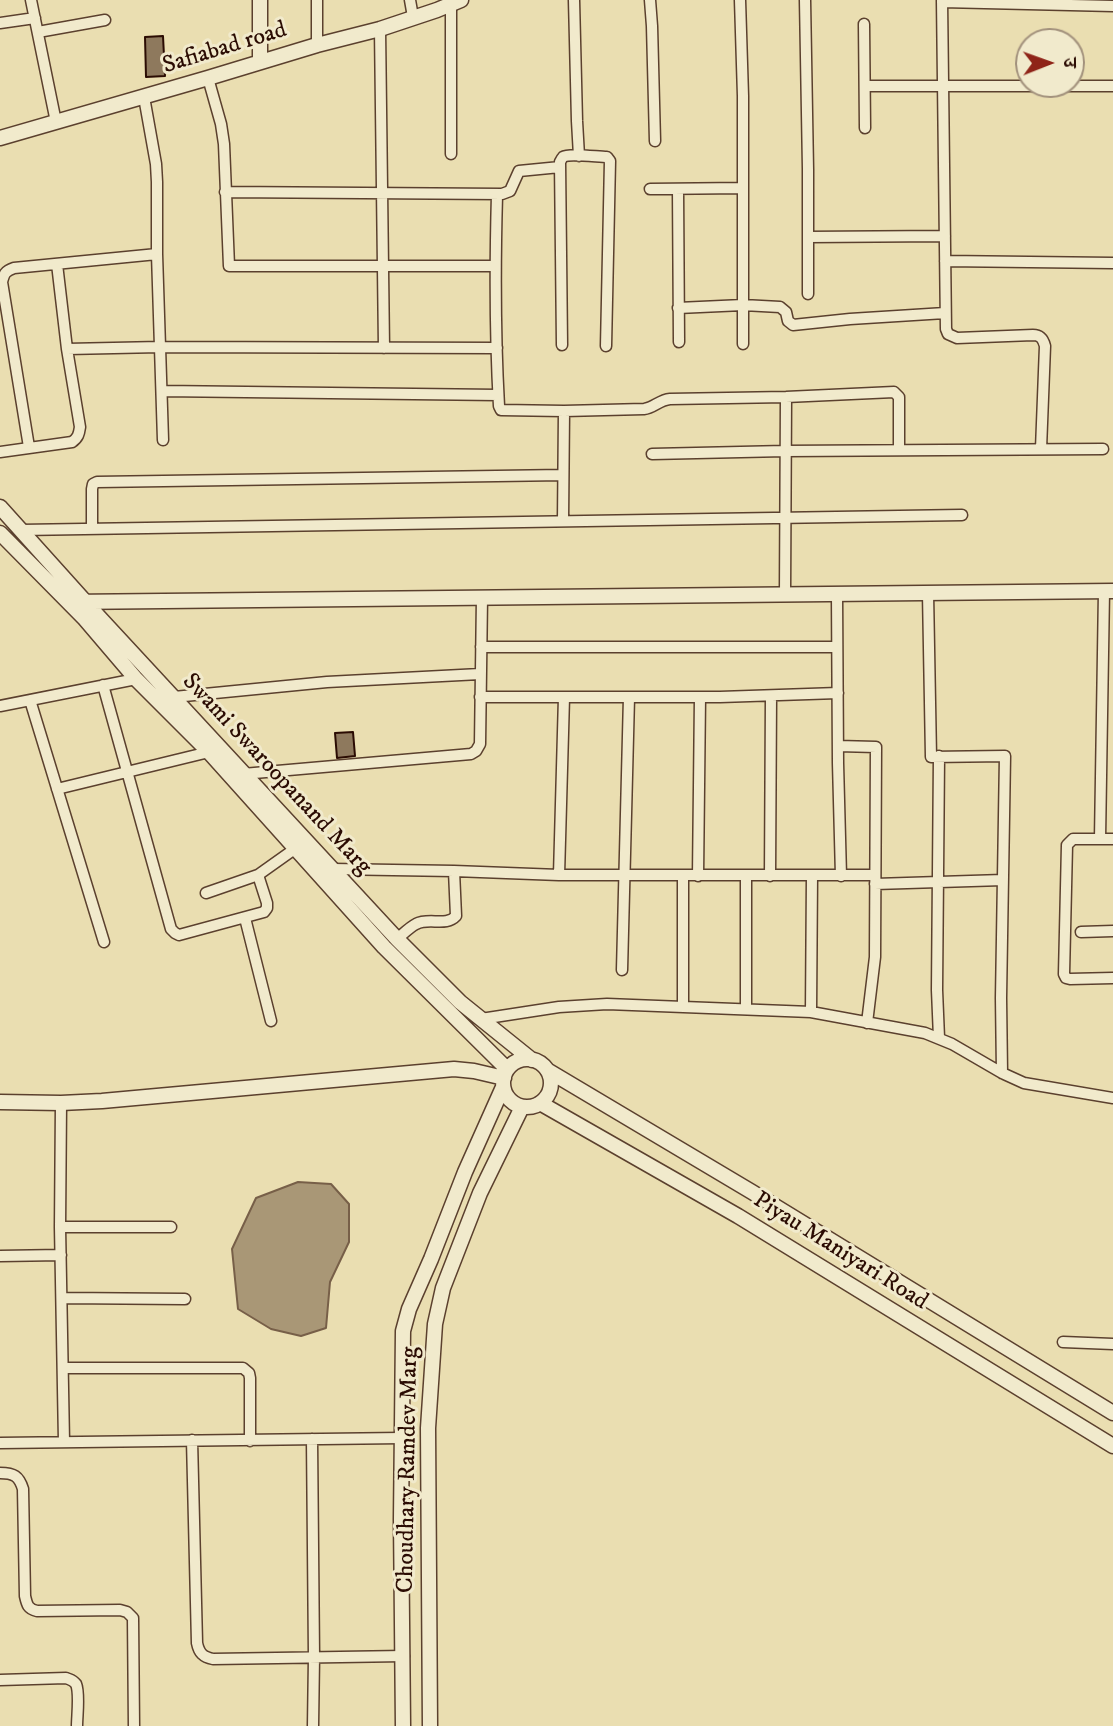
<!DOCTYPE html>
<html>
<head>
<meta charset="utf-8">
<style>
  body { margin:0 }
  #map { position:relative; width:1113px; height:1726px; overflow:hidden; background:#eadeb1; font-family:"IM FELL DW Pica","Noto Serif Devanagari",serif }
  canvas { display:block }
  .north { position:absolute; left:1015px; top:28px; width:70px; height:70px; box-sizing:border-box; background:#f1eacc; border:2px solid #a2917c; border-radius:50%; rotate:89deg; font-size:19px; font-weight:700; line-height:28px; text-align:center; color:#2b0c03 }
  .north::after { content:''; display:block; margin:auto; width:24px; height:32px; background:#8f2418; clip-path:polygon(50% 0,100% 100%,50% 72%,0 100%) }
</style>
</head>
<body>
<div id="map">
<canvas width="1113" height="1726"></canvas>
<div class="north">उ</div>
</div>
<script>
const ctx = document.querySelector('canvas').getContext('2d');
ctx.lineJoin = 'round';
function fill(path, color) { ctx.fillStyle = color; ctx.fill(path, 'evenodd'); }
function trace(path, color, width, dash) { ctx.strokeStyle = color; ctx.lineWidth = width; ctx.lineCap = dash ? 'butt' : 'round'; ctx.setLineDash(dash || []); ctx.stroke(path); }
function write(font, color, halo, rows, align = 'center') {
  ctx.font = font + ' "IM FELL DW Pica",serif'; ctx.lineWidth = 6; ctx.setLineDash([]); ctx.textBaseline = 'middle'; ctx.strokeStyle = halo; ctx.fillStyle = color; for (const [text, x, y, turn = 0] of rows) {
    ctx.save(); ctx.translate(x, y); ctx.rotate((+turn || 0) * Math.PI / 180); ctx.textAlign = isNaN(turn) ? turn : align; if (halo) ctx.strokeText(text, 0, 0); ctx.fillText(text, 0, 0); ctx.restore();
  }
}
const water = new Path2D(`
  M298,1182L331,1184L349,1204V1242L330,1282L326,1328L301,1336L271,1329L238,1309L232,1249L256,1198Z`);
const building = new Path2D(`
  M163,36L165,76L146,77L145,37Z
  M353,732L355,756L337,758L335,733Z`);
const minor = new Path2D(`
  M31,0L56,122
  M410,0L413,17
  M451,0V154
  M574,0L577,121L579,156
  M650,0L652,26L655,141
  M740,0L743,96V344
  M805,0L808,169V294
  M942,0L946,329L948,334L957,338L1033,335C1040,335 1043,338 1045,346L1041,449
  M942,2L1113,6
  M0,23L35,18
  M864,24L865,128
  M380,29L384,348
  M38,32L105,20
  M317,45V0
  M208,78L221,124L224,144L229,266H495
  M865,86H1113
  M144,97L156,164L157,182V254L163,440
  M650,189L743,188
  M678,189L679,342
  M225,192L502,194L510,191L519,171L560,167
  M497,195C495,265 495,336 499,406L501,410L564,411L644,409C654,408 659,400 670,399L786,397L894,392L899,397V450
  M808,237L945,236
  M945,261L1113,263
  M678,308L743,305L780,307L786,312L788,321L793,325L850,319L945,313
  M562,345L560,162C561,160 562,158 563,157C569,153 598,157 607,157L610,161L606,346
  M67,349L160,347L497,348
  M162,391L498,395
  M29,447L2,282C4,274 5,271 14,268L157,254
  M0,452L72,442C78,438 79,434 80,427L67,349L57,264
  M652,454L785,451L1103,449
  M563,521L564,411
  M92,529V489L93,484L97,482L563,475
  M21,530L962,515
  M928,593L931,757L1005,756L1001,998L1002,1073
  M785,594L786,397
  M837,594L838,763L841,876
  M481,647H837
  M103,685L171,929L175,933L179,935L264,912L267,908V903L258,875
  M174,697L327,682L480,674
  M480,697H720L838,693
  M30,700L104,942
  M0,706L136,679
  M838,746L876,747L875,957L867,1023
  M243,774L471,754L476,751L480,744L482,597
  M57,789L209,752
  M1100,839L1104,591
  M1113,839H1073L1067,845L1064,974L1066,978L1070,979L1113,978
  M332,869L454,871L559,875H874
  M559,875L564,697
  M698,876L700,697
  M770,876L771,696
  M875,884L1003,880
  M206,893L258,875L296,848
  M245,918L271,1021
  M1081,932L1113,931
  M397,939C403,934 410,927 416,924C429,917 446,927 456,916L454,871
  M622,970L629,697
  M683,1006V876
  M746,1009V876
  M811,1012L812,875
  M481,1019L559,1007L607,1004L811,1012L925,1033L952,1044L1002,1073L1024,1083L1113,1098
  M939,1038L937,990L939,756
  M61,1103L60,1227L64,1442
  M60,1227H171
  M0,1256L61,1255
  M62,1298L185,1299
  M1063,1342L1113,1344
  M63,1368H243L249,1373L250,1378V1441
  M312,1439L314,1657L313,1726
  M192,1440L197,1643C199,1653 203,1657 213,1659L404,1656
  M0,1443L402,1438
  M0,1473C14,1473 19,1476 23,1489L25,1596C27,1605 28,1609 37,1611L120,1610L127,1612L133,1618L134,1726
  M0,1680L66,1678C71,1680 73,1680 76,1684C80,1693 77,1716 77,1726`);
const tertiary = new Path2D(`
  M260,0V61
  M0,138L208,78L317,45L380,29L437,10L461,0
  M0,507L98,616L397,939L460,1002L532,1060
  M0,533L84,618L136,679L209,752L384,947L507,1069
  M69,602L1113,591
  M503 1083a24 24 0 1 1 48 0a24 24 0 1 1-48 0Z
  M547,1070L752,1192L1113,1413
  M0,1102L61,1103L102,1101L454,1069L474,1071L504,1078
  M540,1103L738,1216L1113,1446
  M403,1726L401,1519L403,1331L409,1309L431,1259L465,1172L503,1087
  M430,1726L428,1428L435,1324L443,1288L480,1193L522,1107`);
const streetNames = [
  ["Safiabad road",225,49,-17],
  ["Swami Swaroopanand Marg",276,775,47],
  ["Piyau Maniyari Road",840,1252,32],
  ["Choudhary Ramdev Marg",409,1470,-89]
];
fill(water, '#a99776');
trace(water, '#775f48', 2);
fill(building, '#8e795d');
trace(building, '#2b0c03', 2);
trace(minor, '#5b402e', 13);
trace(tertiary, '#5b402e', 17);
trace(minor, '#f1eacc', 10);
trace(tertiary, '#f1eacc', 14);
write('24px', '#2b0c03', '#f1eacc', streetNames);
</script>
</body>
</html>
